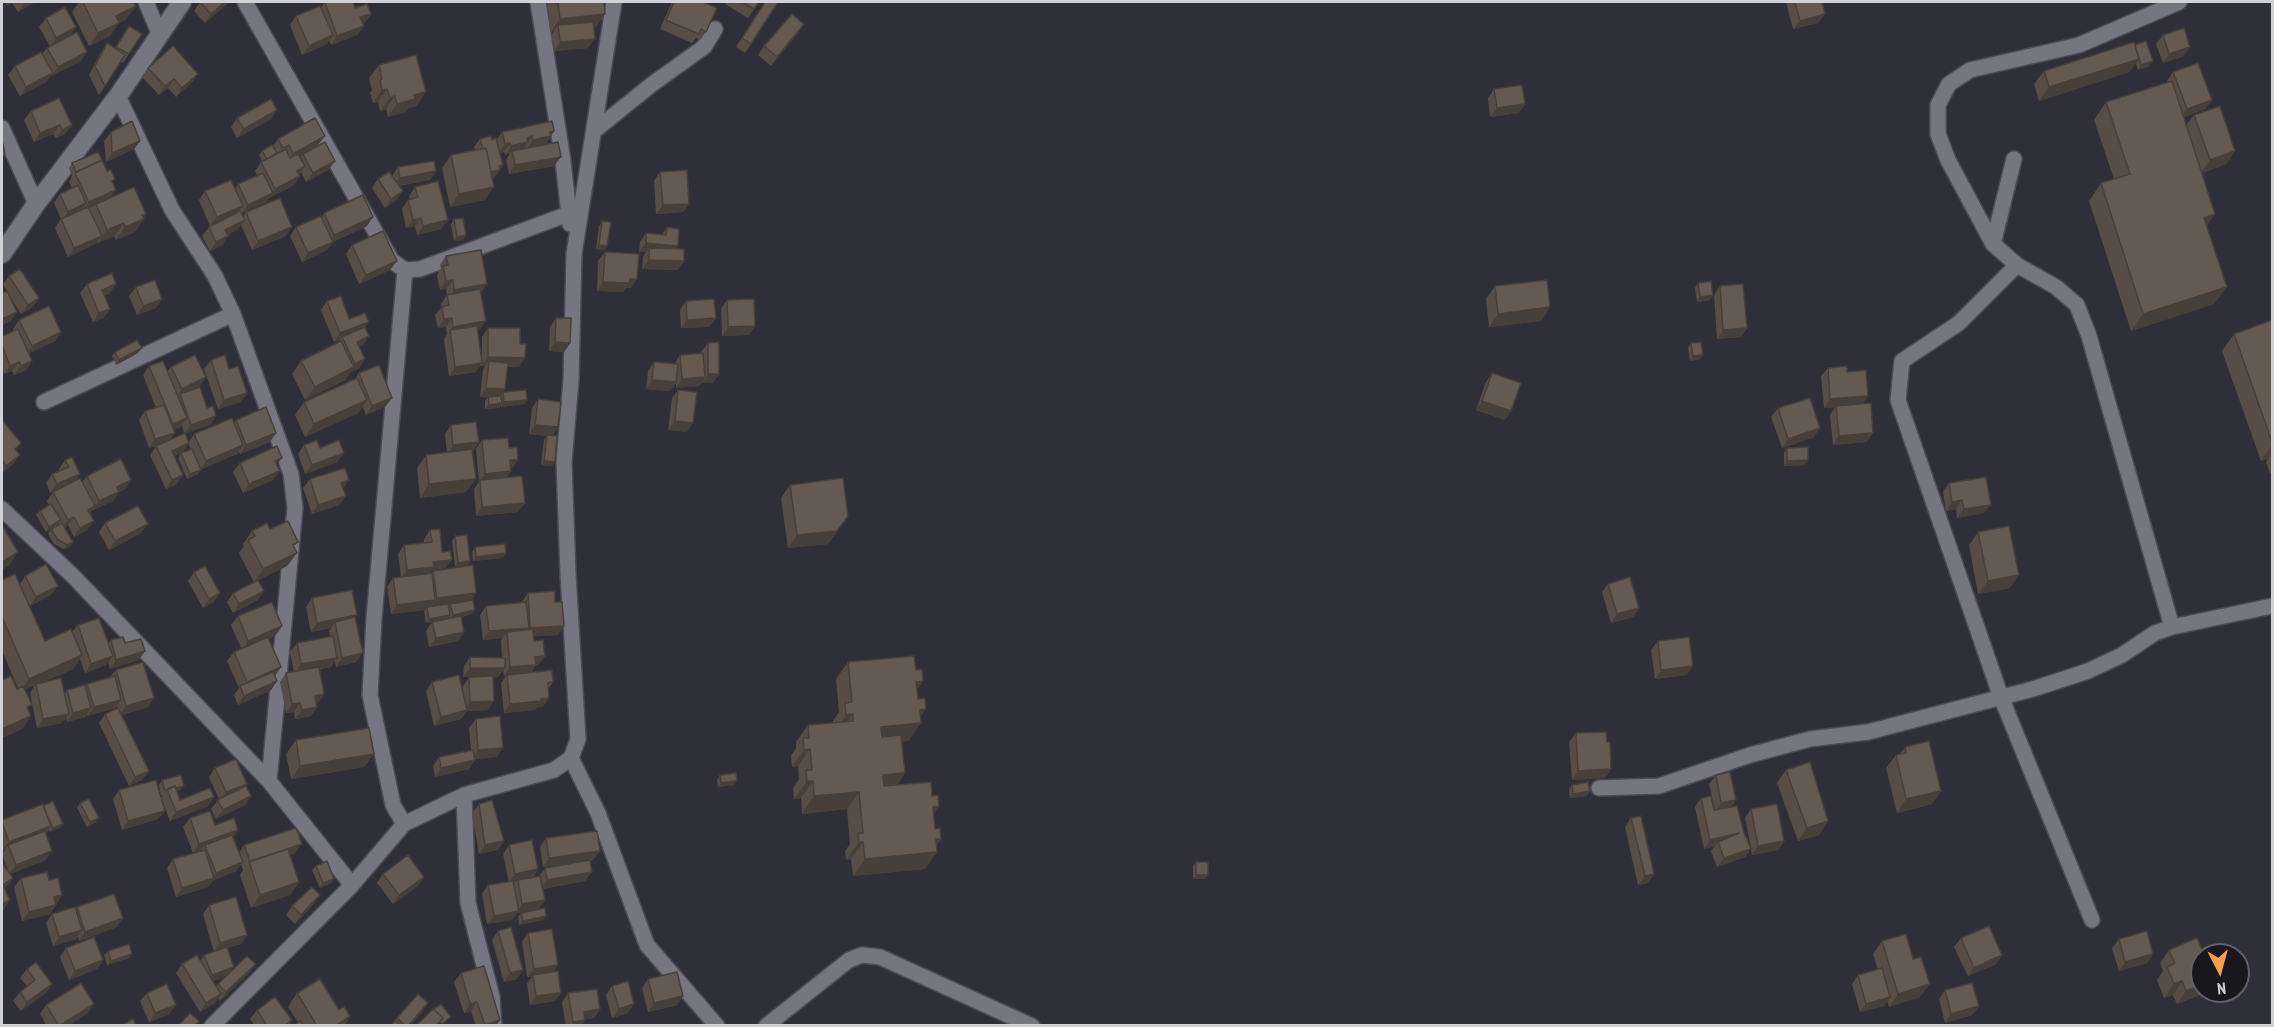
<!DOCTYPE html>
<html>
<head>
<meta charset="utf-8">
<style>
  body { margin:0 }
  #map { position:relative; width:2274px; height:1027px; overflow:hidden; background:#2f2f3a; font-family:"PT Sans Narrow",sans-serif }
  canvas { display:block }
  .frame { position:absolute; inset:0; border:3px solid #d2d1d9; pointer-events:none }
  .north { position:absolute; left:2190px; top:943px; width:60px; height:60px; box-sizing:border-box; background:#18171c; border:2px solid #626168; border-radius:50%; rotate:174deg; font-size:16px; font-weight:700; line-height:24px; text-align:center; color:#d2d1d9 }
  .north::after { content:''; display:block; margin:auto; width:21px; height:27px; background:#fa9f4f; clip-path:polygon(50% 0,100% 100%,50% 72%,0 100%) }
</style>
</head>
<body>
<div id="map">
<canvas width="2274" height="1027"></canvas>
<div class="frame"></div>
<div class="north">N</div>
</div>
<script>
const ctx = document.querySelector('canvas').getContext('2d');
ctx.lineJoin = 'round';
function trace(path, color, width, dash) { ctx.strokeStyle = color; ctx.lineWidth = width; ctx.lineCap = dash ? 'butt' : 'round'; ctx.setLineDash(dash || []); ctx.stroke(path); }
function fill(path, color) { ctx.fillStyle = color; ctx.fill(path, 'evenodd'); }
const minor = new Path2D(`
  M146,2L159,33
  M245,2L392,261L405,270L420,269L568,214
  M538,2L563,161L570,224
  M118,96L172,210L215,276L233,314L291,474L295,508L269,781
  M2,128L36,204
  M594,131L651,85L704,47L715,29
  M1993,244L2014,159
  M2017,265L1959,323L1902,361L1898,400L2001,697L2092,920
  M44,402L233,314
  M2,509L74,577L269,781L352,885
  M2172,627L2089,336L2077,305L2056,287L2017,265L1993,244L1948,160L1938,134V105L1949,84L1970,70L2079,45L2179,2
  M571,758L598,813L647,945L717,1026
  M1599,788L1659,786L1750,755L1810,739L1868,732L2033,689L2088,671L2122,655L2155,633L2172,627L2272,606
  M464,795L468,903L492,997L494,1026
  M404,824L393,805L370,695L374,618L405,270
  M212,1026L352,885L404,824L464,795L554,770L571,758L578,739L568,574L564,462L571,380L574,254L614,2
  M766,1026L849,960L862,955L880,957L1032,1026`);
const tertiary = new Path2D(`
  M2,254L36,204L118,96L182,2`);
const wall = new Path2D(`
  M5,2H35L18,12L12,3L7,5Z
  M79,2H133L136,6L126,19L118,24L110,36L89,46L72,12Z
  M200,2H229L205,23L194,11Z
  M325,2L355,8L371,14L365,22L363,23L364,26L357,35L331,45L329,40L327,44L302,55L290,25L296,16L321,8Z
  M547,2H604L605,14L596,27H594L588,48L554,51L552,34L554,31L551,32Z
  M672,2H709L707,3L706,32L700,40L696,38L692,43L660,29Z
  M727,2H759L748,18L725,4Z
  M765,2L751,44L745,53L736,47Z
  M1786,2H1822L1825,14L1818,23L1793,29Z
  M46,18L70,35L81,61L51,76V75L46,82L20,96L8,75L15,66L42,54L47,48L50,46L39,27Z
  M129,26V54L123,63L121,62L99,95L89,75L101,52L107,43L115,48Z
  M798,33L771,66L758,55L764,46Z
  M2163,35L2184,56L2163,63L2156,44Z
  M2135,45L2149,66L2138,70L2136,63L2129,72L2039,101L2034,84L2044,71Z
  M379,65L417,106L409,108L406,112L388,117L386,109L380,111L378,102L373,103L370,93L372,90L369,78Z
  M148,68L198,74L192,82L176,97L168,88L159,95L142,77Z
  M2173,72L2212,100L2205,109L2184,117L2186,125L2194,115L2235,151L2226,164L2202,173L2214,304L2131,331L2089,201L2101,183L2114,179L2094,120L2106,102L2167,83V81Z
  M1494,89L1519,113L1490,117L1488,98Z
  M31,111L72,125L65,134L56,138L53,134L34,142L24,120Z
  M237,118L271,119L237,138L231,127Z
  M554,131L545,145L561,157L554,166L509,174L506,160L510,153L505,155L504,152L500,153L503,165L494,178L492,179L485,200L450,207L442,168L451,155L475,150L474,147L480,139H497L502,132Z
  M111,132L140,141L134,149L106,162L104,141Z
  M278,139L318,145L299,156L300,157L303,154L335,161L328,170L306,182L301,172L294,185L269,198L266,202L242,213L240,210L239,212L243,217L246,212L286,236L252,250L241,225L238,229L228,235L222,245L210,251L202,236L210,226L199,200L205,191L235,189L238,184L257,175L255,171L262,161L259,155L262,151L273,146Z
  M102,160L116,190L111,197L146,214L135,232L116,240L114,236L98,243L97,242L95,244L68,257L55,228L61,219L54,203L60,194L72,188L69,182L72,176L69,168L72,163Z
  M398,167L436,171L430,180L399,186L403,191L396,200L385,208L372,188L378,179L392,176Z
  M660,172L689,204L683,212L656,214L654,181Z
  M415,187L448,220L441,229L417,235L415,226L406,228L402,209L408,200L410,199L409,196Z
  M324,213L367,226L333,242L327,250L302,262L290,236L296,227L322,217Z
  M454,219L466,235L463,240L454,241L451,224Z
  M602,221L607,246L604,250L596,249L599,226Z
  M667,227L678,246L676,249L684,261L678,270L642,269L643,257L646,252H639L640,242L646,233L662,235Z
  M352,245L390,270L359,284L346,254Z
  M605,252L631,288H626L623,292L597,291L598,261Z
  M446,256L481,293L479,330H477L482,357V337L488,328L519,367H507L505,389L500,396L503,392L527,400L524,404L501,407V405L499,408L485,409V401L488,397H480L483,370L485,366H481V364L476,372L449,376L444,339L447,334L446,327L438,328L435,315L442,307L441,304L447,295L446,289L440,290L437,275L441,269L440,265Z
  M9,276L39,298L33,307L21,314L8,293L11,321L2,325V293L7,291L3,284Z
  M1698,283L1713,295L1710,300L1697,302L1695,288Z
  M87,284L110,293L104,296L110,309L103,318L93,322L80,293Z
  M1495,286L1550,307L1541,321L1489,327L1486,299Z
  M1720,286L1747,328L1741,337L1717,339L1714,295Z
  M136,287L162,299L156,308L137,315L129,296Z
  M727,300L755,326L749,335L722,336L721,309Z
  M327,301L349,319L365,327L369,336L363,345L359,347L365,359L359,368L351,372L345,380L305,400L292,374L301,361L339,342L340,340L334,342L321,310Z
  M686,301L716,318L709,327L681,328L680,310Z
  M556,318L570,343L564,352L549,351L550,327Z
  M19,320L61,332L55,341L29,353L32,361L26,370L14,375L12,371L4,374L2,369V336L14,331L13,329Z
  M2272,320V472L2270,473L2266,462L2268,459L2261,461L2222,351L2234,334Z
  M708,343L719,374L713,383H702V382L699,386L676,388V383L670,391L646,389L648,371L654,362L675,363L680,355L701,353V352Z
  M1691,343L1703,355L1700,359L1690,361L1688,348Z
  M115,352L138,353L116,365L112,356Z
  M211,360L241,402L218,409L204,369Z
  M149,366L167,372L171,367L200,386L189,391L216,416L210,425L185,433L189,442L194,434L234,423L236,420L270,442L240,454L239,452L237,454L201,469L198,474L187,479L178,458L181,453L191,449L188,444L183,452L174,456L177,484L166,489L150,455L156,446L160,445L149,448L139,420L145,411L156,408L143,375ZM182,425L184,433L170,440L175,433L174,430L180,427Z
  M1828,368L1847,372L1863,404L1867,442L1833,445L1830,415L1835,407L1824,408L1821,376Z
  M359,373L386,406L366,415L363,407L358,413L305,437L295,415L304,402L354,380Z
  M1492,373L1505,420L1476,410L1486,382Z
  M678,390L687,432L668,430L672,398Z
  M538,399L558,427L552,436V466L541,465L544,440L547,436L529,434L532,408Z
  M1778,408L1814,437L1782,448L1771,417Z
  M2,420L14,463L2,473Z
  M451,425L479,442L473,451L466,492L420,498L417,468L426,455L447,452L445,434Z
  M482,440L509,448L512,469H510L511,471L506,478L525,503L518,512L476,516L474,489L479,482L476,449Z
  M304,445L320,448L338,462L305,474L298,454Z
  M1787,448L1805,465L1784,466V453Z
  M65,460L80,474L75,480L82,482L87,476L131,480L125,489L119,492L113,501L93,510V509L90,513L94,521L87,530L74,537L68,525L65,527L73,542L70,547L64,549L54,544L48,534L51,529L59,525V524L46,532L36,515L40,511L49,505L47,501L53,492L50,493L46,483L52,474L60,471L59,469Z
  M240,463L277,465L273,480L243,493L233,472Z
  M310,479L343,489L346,496L339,505L312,514L303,488Z
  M1949,483L1984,513L1957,518L1956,509L1946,511L1943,492Z
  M790,485L839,529L828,544L788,548L781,498Z
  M105,523L141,533L109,550L99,532Z
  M270,529L294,548L287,566L258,580V600L233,613L227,602L233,593L254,582L239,553L244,546L243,544L252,531Z
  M430,530L442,552L452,560L445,568L432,570L429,573H431L433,571L476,593L471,600L472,614L461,617L464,632L458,641L429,647L426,631L432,622L426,623L424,611L425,610L391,614L387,587L393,578L401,577L398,554L404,545L424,543V539Z
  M1978,532L2010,588L1978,594L1969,545Z
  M455,536L470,561L467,566L455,567L452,541Z
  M475,547L506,553L503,558L473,561L472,552Z
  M194,572L214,602L203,608L188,581Z
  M25,576L51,595L30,606L27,601L45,641L72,632L78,625L108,644L111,640L125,643L139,660L110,669L108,662L106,665L85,673L80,659L73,669L41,683L64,694L67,690L86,686L87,684L110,677L116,670L148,707L122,715L149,771L142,780L129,786L99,723L105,714L118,708L117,706L115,708L87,716V714L85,717L67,722L66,718L62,723L37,728L30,693L35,685L25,689L28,710L31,716L22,729L2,738V680L17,689L18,688L2,651V580L20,584Z
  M1608,584L1639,608L1633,617L1611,623L1602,592Z
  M528,593L555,602L564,626L558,635L534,636V641L545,656L538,665L535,666L531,672L553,682L548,689L543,707H537L535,710L504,713L501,683L506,676H504L503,670L498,677H493L488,710L467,711L461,719L434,726L426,691L432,682L463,692V686L469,677H463L464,666L470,657L502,658L501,640L502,638L483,640L480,615L486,606L521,603Z
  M312,598L355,618L356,662L336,667L335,661L331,667L320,669L324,694L318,703L316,704L317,707L311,716L295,719L294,712L286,713L280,682L286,673L294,672L290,652L297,643L330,637L329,631L331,628L311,632L306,607Z
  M238,616L276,635L269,638L275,676L277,681L271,690L238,705L234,695L239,688L227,661L234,652L241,648L231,625Z
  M1658,641L1687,675L1655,679L1651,650Z
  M848,662L916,670L923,681L917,690L921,717L909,741H902L905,773L897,785L933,814L937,852L925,869L853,876L851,859L846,860L845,851L850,844L847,809L802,814L801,798L794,799L793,788L799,779L798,766L792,767L791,756L796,748V742L808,725L833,723V721L839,712L836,679Z
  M476,719L497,757L475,759L469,769L435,777L433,766L439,757L471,750L469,728Z
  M1576,733L1607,742L1611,769L1605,778L1572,780L1569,742Z
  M296,740L374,754L364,767L291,779L286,754Z
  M1905,747L1941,791L1932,804L1897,813L1886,768L1896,755L1900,754Z
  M215,768L245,786L251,796L245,805L216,819L211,809L219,799L209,777Z
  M1786,770L1828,821L1819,835L1798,841L1777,783Z
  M720,775L734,785L718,787L717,780Z
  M1716,775L1736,800L1731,807L1751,848L1745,818L1751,809L1784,841L1778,850L1752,855L1751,849L1745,857L1717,867L1711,851L1715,846L1704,849L1695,807L1701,798L1715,810L1709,784Z
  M162,780L180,790L177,791L180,800L214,797L208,806L170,821L162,800L165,811L158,819L122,830L113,799L119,790L161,798L163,795H161L159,785Z
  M1572,785L1587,796L1570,798L1569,789Z
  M80,803L96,822L87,827L77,808Z
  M479,804L498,850L479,854L472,813Z
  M43,806L63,824L59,828L50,832L49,830L46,834V860L10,874V883L4,887V909L2,910V863L9,873L2,854L5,850L2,851V820Z
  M190,818L238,830L233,838L239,853L244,845L295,853L290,855L299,882L290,895L251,908L240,875L243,870L241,864L236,871L212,881L208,887L176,897L167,868L173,859L201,851L202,850L193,853L183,827Z
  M1631,818L1654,874L1648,883L1638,885L1625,827Z
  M546,838L593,860L590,861L585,881L543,889L545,900L538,909L517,913L512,920L487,924L482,894L488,885L509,882L503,854L509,845L538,869L533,878L539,876L545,868L569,864L543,867L540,847Z
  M1196,862L1205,879H1193V866Z
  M316,866L334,879L331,883L320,888L312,870Z
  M383,874L424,877L418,886L393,904L377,883Z
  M21,878L49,880L62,895L50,914L22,921L14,887Z
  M314,904L295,924L286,915L292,906Z
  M209,905L247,935L241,944L227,948L230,972L249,973L220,1001L218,998L215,1003L200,1012L176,973L182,964L200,961L204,955L214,952L203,914ZM226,976L218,984L216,987L213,981Z
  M77,907L117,927L79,941L78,937L76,939L53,946L46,923L52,914L76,909Z
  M521,913L546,916L543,920L519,925L518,917Z
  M498,931L517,979L504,982L492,940Z
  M528,933L553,972L561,993L555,1001L530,1005L527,983L532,977H527L522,942Z
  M1961,938L2002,955L1996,964L1968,976L1954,947Z
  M2119,939L2153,954L2147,963L2119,971L2112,948Z
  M1882,941L1920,997L1889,1007L1887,1001L1884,1006L1860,1012L1852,984L1858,975L1878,970L1873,954Z
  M66,948L103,960L97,969L69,980L60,957Z
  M2169,950L2202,991H2206L2205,993L2177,1004L2173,995L2164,998L2157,980L2163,971L2160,963Z
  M108,951L129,958L107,965L104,955Z
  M27,969L52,984L46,993L21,1011L13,1001L20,992L27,986L20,978Z
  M461,973L500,1020L496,1026H476L471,1011L464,1013L454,982Z
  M648,979L683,996L677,1005L648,1012L642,988Z
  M612,986L628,1013L612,1018L606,995Z
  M1945,990L1979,1006L1972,1015L1945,1023L1939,999Z
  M147,993L170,1014L149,1022L140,1001Z
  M297,993L339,1010L350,1016L344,1026H293L298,1022L288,1007Z
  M568,993L600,1009L594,1018L585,1019L582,1026H566L562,1002Z
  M428,1003L422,1012L410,1026H391L397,1018Z
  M46,1005L88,1013L68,1026H47L40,1014Z
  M257,1010L292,1020L288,1026H255L250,1019Z`);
const shadedWall = new Path2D(`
  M27,2H35L18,12L24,4Z
  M225,2H229L205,23L211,14Z
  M136,6L126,19L118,24L110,36L89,46L98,33L116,16Z
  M371,14L365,22L354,26L360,17Z
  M605,14L596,27L559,31L558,25L554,31L551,32L560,19Z
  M1825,14L1818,23L1793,29L1800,21Z
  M804,24L798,33L771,66L777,57Z
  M364,26L357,35L331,45L337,36Z
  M76,27L70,36L50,46L56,38Z
  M333,35L327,44L302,55L309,46Z
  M595,39L588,48L554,51L560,42Z
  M2190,47L2184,56L2163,63L2169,54Z
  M87,52L81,61L51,76L58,67Z
  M2139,59L2129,72L2039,101L2049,87Z
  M2153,61L2149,66L2138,70L2141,65Z
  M53,73L46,82L20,96L26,87Z
  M198,74L192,82L176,97L182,88Z
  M174,79L168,88L159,95L165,86Z
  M387,89L378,102L373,103L382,90Z
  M426,92L417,106L409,108L406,112L388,117L397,104L414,95Z
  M395,96L386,109L380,111L390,98Z
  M2212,100L2205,109L2180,118L2187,109Z
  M1525,104L1519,113L1490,117L1497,108Z
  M277,110L271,119L237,138L244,129Z
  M60,125L53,134L34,142L40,133Z
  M72,125L65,134L56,138L62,130Z
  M554,131L545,145L527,149L533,140Z
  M325,136L318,145L287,163L293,154Z
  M532,136L522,151H512L510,153L505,155L511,146L527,138Z
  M140,141L134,149L106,162L112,153Z
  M510,143L504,152L499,153L505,144Z
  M2235,151L2226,164L2201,173L2210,160Z
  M561,157L554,166L509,174L515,165Z
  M335,161L328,170L306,182L313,173Z
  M503,165L494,178L483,181L489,172Z
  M305,166L299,175L297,171Z
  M436,171L430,180L394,186L400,178Z
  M300,176L294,185L269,198L275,189Z
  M494,187L485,200L450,207L459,194Z
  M116,190L110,199L96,204L94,206L83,211L89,202Z
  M403,191L396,200L385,208L391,199Z
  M273,193L266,202L242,213L248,205Z
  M86,203L80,212L62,221L68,212Z
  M689,204L683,212L656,214L663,205Z
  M243,206L236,215L210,226L217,217Z
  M146,214L141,220L144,219L135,232L116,240L125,227Z
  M2215,214L2203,232L2204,218Z
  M373,217L367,226L333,242L327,250L302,262L308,253L328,244L334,235Z
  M421,218L415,226L406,228L413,220Z
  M245,220L238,229L219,239L225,230Z
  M448,220L441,229L417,235L423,226Z
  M124,223L114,236L98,243L107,230Z
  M292,227L286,236L252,250L258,241Z
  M466,235L463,240L454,241L457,237Z
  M102,236L95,244L68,257L74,248Z
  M228,236L222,245L210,251L216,242Z
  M646,243L678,246L671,255L649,248L646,252H639Z
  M599,245L607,246L604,250L596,249Z
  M649,260L684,261L678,270L642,269Z
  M397,261L390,270L359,284L366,275Z
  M630,279H637L631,288H626L623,292L597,291L603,282Z
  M453,280L446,289L440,290L446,281Z
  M116,284L110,293L95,299L102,290Z
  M487,284L481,293L448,299L454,290Z
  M2227,287L2214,304L2131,331L2143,314Z
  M1713,295L1710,300L1697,302L1700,297Z
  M39,298L33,307L21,314L28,305Z
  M162,299L156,308L137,315L143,306Z
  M1550,307L1541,321L1489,327L1498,314Z
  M110,309L103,318L93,322L99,313Z
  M17,312L11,321L2,325V319Z
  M452,318L446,327L438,328L444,319Z
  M716,318L709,327L681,328L687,320Z
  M486,321L479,330L451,335L450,331L453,327Z
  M369,322L362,331L342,337L340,340L334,342L340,333Z
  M755,326L749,335L722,336L728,327Z
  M1747,328L1741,337L1717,339L1723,330Z
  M61,332L55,341L25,355L32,346Z
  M369,336L363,345L351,351L357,342Z
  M555,342L570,343L564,352L549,351Z
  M142,348L138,353L116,365L119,360Z
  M1703,355L1700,359L1690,361L1693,356Z
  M488,357L525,358L519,367L489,366V361L485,366H481Z
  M365,359L359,368L351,372L345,380L305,400L315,387L352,368L355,364Z
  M32,361L26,370L14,375L21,366Z
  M19,362L12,371L4,374L10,366Z
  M482,363L476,372L449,376L455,367Z
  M708,374H719L713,383H702Z
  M206,377L200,386L181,395L180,394L176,398L182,389Z
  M705,377L699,386L676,388L682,379Z
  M652,380L676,382L670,391L646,389Z
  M486,388L505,389L499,398L480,397Z
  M247,393L241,402L218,409L224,400Z
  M1868,396L1862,405L1824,408L1830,399Z
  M392,398L386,406L366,415L372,406Z
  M367,400L358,413L305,437L314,424Z
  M527,400L524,404L501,407L504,402Z
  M1482,401L1511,411L1505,420L1476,410Z
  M502,403L499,408L485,409L489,405Z
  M216,416L210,425L184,434L191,425Z
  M187,418L180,427L167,433L173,424Z
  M675,421L693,423L687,432L668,430Z
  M535,425L558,427L551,436L529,434Z
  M1820,428L1814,437L1782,448L1788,439Z
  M175,433L169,441L149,448L155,439Z
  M276,433L270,442L240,454L246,445Z
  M1873,433L1867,442L1833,445L1839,436Z
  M479,442L473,451L447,454L453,445Z
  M189,443L183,452L166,460L172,451Z
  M243,445L237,454L200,470L206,461Z
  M2272,445V455V453L2268,459L2261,461Z
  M344,453L338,462L305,474L312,465Z
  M20,455L14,463L2,473L6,466Z
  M282,458L276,466L275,461Z
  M510,460H518L512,469H504Z
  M1808,460L1805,465L1784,466L1787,461Z
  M544,461L555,462L552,466L541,465Z
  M201,470L198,474L187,479L190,474Z
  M280,471L273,480L243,493L249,484Z
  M511,471L504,480L480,481L485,474Z
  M80,474L74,483L50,493L57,484Z
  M183,475L177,484L166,489L172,480Z
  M476,479L466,492L420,498L429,484Z
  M131,480L125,489L110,496L117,487Z
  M349,480L343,489L341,483Z
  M119,492L113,501L93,510L99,501Z
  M346,496L339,505L312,514L318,505Z
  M1962,500L1956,509L1946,511L1952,502Z
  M525,503L518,512L476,516L482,507Z
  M1991,505L1984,513L1957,518L1964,509Z
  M95,506L89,515L88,510Z
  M848,516L828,544L788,548L797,535Z
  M74,517L68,525L61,529L68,520Z
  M61,520L58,525L46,532L49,527Z
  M94,521L87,530L74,537L80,528Z
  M148,524L141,533L109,550L115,541Z
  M73,542L70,547L64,549L67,545Z
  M18,552L9,566L2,570V562Z
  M297,553L287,566L254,582L263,569Z
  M506,553L503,558L473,561L476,557Z
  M452,560L445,568L432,570L428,576L401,579L407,570L433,562Z
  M470,561L467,566L455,567L458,563Z
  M2019,575L2010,588L1978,594L1988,581Z
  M58,586L51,595L30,606L36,597Z
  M264,591L258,600L233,613L239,604Z
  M220,593L214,602L203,608L209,599Z
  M476,593L470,602L431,607L437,598Z
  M435,600L429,609L427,607L425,610L391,614L397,605Z
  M1639,608L1633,617L1611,623L1617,614Z
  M475,610L472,614L449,619L453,615Z
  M357,615L351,624L335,622L331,628L311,632L317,623Z
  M450,615L447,620L426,623L429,619Z
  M282,626L276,635L242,650L248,641Z
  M564,626L558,635L524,637L530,628Z
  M529,628L522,636L507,632L502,638L483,640L489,631Z
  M464,632L458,641L429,647L436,638Z
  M145,651L139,660L110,669L116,660Z
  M363,653L356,662L336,667L342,658Z
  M82,655L73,669L36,685V684L35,685L20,692L29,679Z
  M113,656L106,665L85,673L91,664Z
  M545,656L538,665L535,666L529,674L507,675L506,676H504L510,667L535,657Z
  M337,658L331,667L294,673L301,664Z
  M1693,666L1687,675L1655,679L1661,670Z
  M281,667L275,676L241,689L247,682Z
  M470,668H505L498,677H463Z
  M277,681L271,690L238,705L244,696Z
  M923,681L911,699L916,682Z
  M324,694L318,703L309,705L315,696Z
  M154,698L148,707L120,715L126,706Z
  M549,698L543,707H537L535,710L504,713L510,704Z
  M121,700L115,708L87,716L94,707Z
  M494,701L488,710L467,711L461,719L434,726L441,717L464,711L470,702Z
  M300,703L294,712L286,713L292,704Z
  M317,707L311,716L295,719L302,710Z
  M91,708L85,717L67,722L73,713Z
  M926,709L916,724L921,723L909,741L869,744L881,727L920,710Z
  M69,714L62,723L37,728L43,719Z
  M853,714L841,732L834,733L846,715Z
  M31,716L22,729L2,738V729Z
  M503,748L497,757L472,759L478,750Z
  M810,749L798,766L792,767L804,750Z
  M374,754L364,767L291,779L300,766Z
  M475,760L469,769L435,777L441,768Z
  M1611,769L1605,778L1572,780L1578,771Z
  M149,771L142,780L129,786L135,777Z
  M905,773L893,790L871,792L883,775Z
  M737,781L734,785L718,787L721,783Z
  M807,781H813L801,798L794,799Z
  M247,784L240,792L220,801L226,792Z
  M184,786L180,790L169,793L167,790Z
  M1590,791L1587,796L1570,798L1573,794Z
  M1941,791L1932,804L1897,813L1906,799Z
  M859,792L847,809L802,814L814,796Z
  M251,796L245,805L216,819L223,810Z
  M214,797L208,806L170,821L176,812Z
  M1736,800L1730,809L1715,812L1721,803Z
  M939,806L927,824L933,807Z
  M165,811L158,819L122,830L128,821Z
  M99,818L96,822L87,827L90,822Z
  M1828,821L1819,835L1798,841L1807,828Z
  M63,824L59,828L50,832L53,828Z
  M51,826L45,835L8,845L5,850L2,851L9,842Z
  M238,830L232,839L205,845L202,850L193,853L199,844Z
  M1739,833L1718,842L1715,846L1704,849L1710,840Z
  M936,839H941L932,853L937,852L925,869L853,876L865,859Z
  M504,841L498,850L479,854L485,845Z
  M1784,841L1778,850L1752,855L1758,846Z
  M859,842H863L851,859L846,860Z
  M302,844L295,853L251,868L249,862Z
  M1751,849L1745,857L1717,867L1724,858Z
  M52,851L46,860L9,874L16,865Z
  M600,851L593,860L543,867L549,858Z
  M243,862L236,871L212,881L208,887L176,897L182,888L212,879L216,873Z
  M538,869L532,878L509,883L515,874Z
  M592,872L585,881L541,889L547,880Z
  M1654,874L1648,883L1638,885L1645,876Z
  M1196,875H1208L1205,879H1193Z
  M424,877L418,886L393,904L399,895Z
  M13,878L10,883L2,889L3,885Z
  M334,879L331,883L320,888L323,883Z
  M299,882L290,895L251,908L260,895Z
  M62,895L56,904L54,897Z
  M320,895L314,904L295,924L301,915Z
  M10,900L4,909L2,910V904Z
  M545,900L538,909L517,913L512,920L487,924L494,916L518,911L522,904Z
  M56,905L50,914L22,921L29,912Z
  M546,916L543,920L519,925L523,921Z
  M123,918L117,927L79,941L85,932Z
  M82,930L76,939L53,946L59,937Z
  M247,935L241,944L214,952L220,943Z
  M132,954L129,958L107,965L111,961Z
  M2153,954L2147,963L2119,971L2125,962Z
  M2002,955L1996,964L1968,976L1974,968Z
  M103,960L97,969L69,980L75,971Z
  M256,964L249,973L220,1001L226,992Z
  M558,965L552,974L533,975L532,977H527L534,969Z
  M234,967L228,976L205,984L212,975Z
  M523,970L517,979L504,982L510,973Z
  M2182,981L2173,995L2164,998L2174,984Z
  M52,984L46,993L21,1011L27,1002Z
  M1930,984L1920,997L1889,1007L1898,994Z
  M2202,985V991H2206L2205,993L2177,1004L2186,991Z
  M561,993L555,1001L530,1005L536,996Z
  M221,994L215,1003L200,1012L206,1003Z
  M683,996L677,1005L648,1012L654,1003Z
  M1890,997L1884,1006L1860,1012L1866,1004Z
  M477,1002L471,1011L464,1013L470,1004Z
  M428,1003L422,1012L410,1026H408Z
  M94,1004L88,1013L68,1026H60Z
  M634,1004L628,1013L612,1018L619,1009Z
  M176,1005L170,1014L149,1022L155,1013Z
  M1979,1006L1972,1015L1945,1023L1951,1014Z
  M600,1009L594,1018L578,1021L584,1012Z
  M350,1016L344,1026H335Z
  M500,1020L496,1026H484L485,1025Z
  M585,1020L582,1026H570L573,1022Z`);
const building = new Path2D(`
  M83,2H133L136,6L116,16L119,23L98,33Z
  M200,2H225L211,14Z
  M325,2H353L355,8L367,4L371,14L360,17L364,26L337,36Z
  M558,2H604L605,14L560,19Z
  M674,2H703L717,8L706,32L701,29L699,34L666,20Z
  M742,2H759L754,9Z
  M765,2H778L751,44L742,38Z
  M1795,2H1822L1825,14L1800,21Z
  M320,6L333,35L309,46L296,16Z
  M65,7L76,27L56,38L46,18Z
  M792,14L804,24L777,57L764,46Z
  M593,22L595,39L560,42L558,25Z
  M129,26L142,34L129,54L116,47Z
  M2184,28L2190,47L2169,54L2163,35Z
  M77,32L87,52L58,67L47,48Z
  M2146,41L2153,61L2141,65L2135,45Z
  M2134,42L2139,59L2049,87L2044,71Z
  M107,43L125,55L105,86L95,66Z
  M173,46L198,74L182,88L174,79L165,86L148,68Z
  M41,52L53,73L26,87L15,66Z
  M416,55L426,92L414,95L415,99L397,104L395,96L390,98L387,89L382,90L380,80L382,79L379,65Z
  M2198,63L2212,100L2187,109L2173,72Z
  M2172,81L2215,214L2204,218L2227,287L2143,314L2101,183L2130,174L2106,102Z
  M1522,85L1525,104L1497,108L1494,89Z
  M59,98L72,125L62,130L60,125L40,133L31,111Z
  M271,99L277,110L244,129L237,118Z
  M2220,106L2235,151L2210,160L2194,115Z
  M315,118L325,136L293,154L289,145L283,148L278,139Z
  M132,121L140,141L112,153L111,132Z
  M552,121L554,131L550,132L551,136L533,140L532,136L527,138L528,142L511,146L510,143L505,144L502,132Z
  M491,136L492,140L496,138L503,165L499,166L500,170L491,172L486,148L483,149L480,139Z
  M325,142L335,161L313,173L303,154Z
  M558,142L561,157L515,165L512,151Z
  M2,144H3L5,155L2,156Z
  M272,145L277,153L267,159L262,151Z
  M486,148L494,187L459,194L451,155Z
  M286,149L290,158L298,154L305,166L297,171L300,176L275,189L261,162Z
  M98,152L102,160L76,172L72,163Z
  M102,160L107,171L111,170L115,179L112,181L116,190L89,202L75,173Z
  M434,161L436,171L400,178L398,167Z
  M687,170L689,204L663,205L660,172Z
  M389,172L403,191L391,199L378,179Z
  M263,173L273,193L248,205L238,184Z
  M231,180L243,206L217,217L205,191Z
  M438,181L448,220L423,226L421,218L413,220L408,200L418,197L415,187Z
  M78,185L86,203L68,212L60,194Z
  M134,187L146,214L142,215L144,219L125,227L124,223L107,230L96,204Z
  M363,195L373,217L334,235L324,213Z
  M280,198L292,227L258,241L246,212Z
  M88,207L102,236L74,248L61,219Z
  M240,211L245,220L225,230L228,236L216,242L209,227Z
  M321,216L333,242L308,253L296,227Z
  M463,218L466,235L457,237L454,219Z
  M602,221L611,222L607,246L599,245Z
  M667,227L679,229L678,246L646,243V233L666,235Z
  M383,231L397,261L366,275L352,245Z
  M649,248L684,249V261L649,260Z
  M481,250L487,284L454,290L453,280L446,281L443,266L448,265L446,256Z
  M605,252L639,254L637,279H630L629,283L603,282Z
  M20,269L39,298L28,305L9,276Z
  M112,273L116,284L102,290L110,309L99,313L87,284Z
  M155,280L162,299L143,306L136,287Z
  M1547,280L1550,307L1498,314L1495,286Z
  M1711,281L1713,295L1700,297L1698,283Z
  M1743,284L1747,328L1723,330L1720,286Z
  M480,289L486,321L453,327L452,318L444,319L442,307L449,305L447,295Z
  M7,291L17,312L2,319V293Z
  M341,296L349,319L365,313L369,322L340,333L327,301Z
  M714,299L716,318L687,320L686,301Z
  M754,299L755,326L728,327L727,300Z
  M49,306L61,332L32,346L19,320Z
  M556,318H571L570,343L555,342Z
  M2272,320V442L2234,334Z
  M477,326L482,363L455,367L450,330Z
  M365,327L369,336L357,342L365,359L355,364L342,337Z
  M488,328H520V344H526L525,358L488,357Z
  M18,329L32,361L21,366L19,362L10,366L2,345V336Z
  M137,340L142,348L119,360L115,352Z
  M341,341L354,367L315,387L301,361Z
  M719,342V374H708V343Z
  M1701,342L1703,355L1693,356L1691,343Z
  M703,353L705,377L682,379L680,355Z
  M195,355L206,377L182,389L171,367Z
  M225,355L229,369L238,366L247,393L224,400L211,360Z
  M163,361L187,418L173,424L149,366Z
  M489,361L508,363L505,389L486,388Z
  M654,362L678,364L676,382L652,380Z
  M379,365L392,398L372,406L359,373Z
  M1847,366V372L1866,370L1868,396L1830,399L1828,368Z
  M1492,373L1521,383L1511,411L1482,401Z
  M357,378L367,400L314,424L304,402Z
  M200,387L207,408L213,406L216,416L191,425L180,394Z
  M526,390L527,400L504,402L503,392Z
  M678,390L697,392L693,423L675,421Z
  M501,396L502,403L489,405L488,397Z
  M1810,398L1820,428L1788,439L1778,408Z
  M538,399L561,402L558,427L535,425Z
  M1871,403L1873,433L1839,436L1836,406Z
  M164,405L175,433L155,439L145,411Z
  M266,407L276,433L246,445L236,420Z
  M232,418L243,445L206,461L194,434Z
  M2,420L21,443L15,449L20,455L6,466L2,460Z
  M476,422L479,442L453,445L451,425Z
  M185,433L189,443L172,451L183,475L172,480L156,446Z
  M547,435L557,436L555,462L544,461Z
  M508,438L509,448L517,447L518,460H510L511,471L485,474L482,440Z
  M317,440L320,448L339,440L344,453L312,465L304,445Z
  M277,446L282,458L275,461L280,471L249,484L240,463Z
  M1808,447V460L1787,461V448Z
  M192,449L201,470L190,474L181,453Z
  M472,449L476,479L429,484L426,455Z
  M72,457L80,474L57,484L52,474L69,467L65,460Z
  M121,459L131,480L117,487L119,492L99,501L87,476Z
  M345,468L349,480L341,483L346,496L318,505L310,479Z
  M522,476L525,503L482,507L480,480Z
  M1986,477L1991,505L1964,509L1962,500L1952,502L1949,483Z
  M80,478L95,506L88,510L94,521L80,528L74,517L68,520L53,492Z
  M843,478L848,516L837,531L797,535L790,485Z
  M51,504L61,520L49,527L40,511Z
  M138,506L148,524L115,541L105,523Z
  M288,521L298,542L293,545L297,553L263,569L248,540L255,536L252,531L267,523L270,529Z
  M62,523L73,542L67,545L57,539L51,529Z
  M2,525L18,552L2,562Z
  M2009,526L2019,575L1988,581L1978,532Z
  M440,529L442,552L450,551L452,560L433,562L434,567L407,570L404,545L432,542L430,530Z
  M467,535L470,561L458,563L455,536Z
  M505,544L506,553L476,557L475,547Z
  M46,564L58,586L36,597L25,576Z
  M473,565L476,593L437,598L433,571Z
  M205,566L220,593L209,599L194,572Z
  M432,573L435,600L397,605L393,578Z
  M15,574L45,641L71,629L82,655L29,679L2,617V580Z
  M1630,577L1639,608L1617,614L1608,584Z
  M258,580L264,591L239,604L233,593Z
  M352,590L357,615L317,623L312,598Z
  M555,591V602H562L564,626L530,628L528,593Z
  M473,600L475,610L453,615L450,604Z
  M272,602L282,626L248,641L238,616Z
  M526,602L529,628L489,631L486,606Z
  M448,604L450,615L429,619L427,607Z
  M461,616L464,632L436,638L432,622Z
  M355,617L363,653L342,658L335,622Z
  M99,618L113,656L91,664L78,625Z
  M533,629L534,641L543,640L545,656L535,657L536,665L510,667L507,632Z
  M333,636L337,658L301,664L297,643Z
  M123,637L125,643L141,639L145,651L116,660L111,640Z
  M268,637L281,667L247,682L234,652Z
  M1689,637L1693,666L1661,670L1658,641Z
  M914,656L916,670L922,669L923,681L916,682L918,699L925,698L926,709L920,710L921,723L881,727L882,737L901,735L905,773L883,775L884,786L931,782L932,796L938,795L939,806L933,807L935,829L940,828L941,839H936L937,852L865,859L863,842H859L858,833H863L859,792L814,796L813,781H807L806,770H812L810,749L804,750L803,738H809L808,725L853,721V714L846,715L845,703L852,702L848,662Z
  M470,657L505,658V668H470Z
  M143,662L154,698L126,706L116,670Z
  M319,667L324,694L315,696L317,707L302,710L300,703L292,704L286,673Z
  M552,670L553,682L548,683L549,698L541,699V701L510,704L507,675Z
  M273,672L277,681L244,696L240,686Z
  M459,675L467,710L441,717L432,682Z
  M11,676L17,689L23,686L32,705L27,707L31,716L2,729V680Z
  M115,676L121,700L94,707L87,684Z
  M493,676L494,701L470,702L469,677Z
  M61,678L69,714L43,719L36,684Z
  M85,685L91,708L73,713L67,690Z
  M118,708L149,771L135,777L105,714Z
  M500,716L503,748L478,750L476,719Z
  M369,728L374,754L300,766L296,740Z
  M1606,732L1607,742H1610L1611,769L1578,771L1576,733Z
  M1929,741L1941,791L1906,799L1896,755L1906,753L1905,747Z
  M473,750L475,760L441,768L439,757Z
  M236,759L247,784L226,792L215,768Z
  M1810,762L1828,821L1807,828L1786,770Z
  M1730,772L1736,800L1721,803L1716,775Z
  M736,773L737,781L721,783L720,775Z
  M181,775L184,786L176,788L175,786L165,791L162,780Z
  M156,780L165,811L128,821L119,790Z
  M1588,782L1590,791L1573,794L1572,785Z
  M175,786L180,800L210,788L214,797L176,812L167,789Z
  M246,786L251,796L223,810L217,800Z
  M1711,796L1714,810L1737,806L1744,833L1751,849L1724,858L1718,842L1739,833L1710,840L1701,798Z
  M89,799L99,818L90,822L80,803Z
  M492,800L504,841L485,845L479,804Z
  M53,801L63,824L53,828L43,806Z
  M43,804L51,826L9,842L2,822V820Z
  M1777,804L1784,841L1758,846L1751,809Z
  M210,811L215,825L234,818L238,830L199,844L190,818Z
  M1641,816L1654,874L1645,876L1631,818Z
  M296,828L302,844L250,861L244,845Z
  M45,831L52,851L16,865L8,845Z
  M597,831L600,851L549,858L546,838Z
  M232,835L243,862L216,873L205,845Z
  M532,840L538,869L515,874L509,845Z
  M288,849L299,882L260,895L249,862Z
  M205,850L214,878L182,888L173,859Z
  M408,855L424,877L399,895L383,874Z
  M590,860L592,872L547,880L545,868Z
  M327,861L334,879L323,883L316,866Z
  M1196,862H1208V875H1196Z
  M2,863L13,878L3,885L2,883Z
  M47,872L49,880L58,878L62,895L54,897L56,905L29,912L21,878Z
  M540,876L545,900L522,904L518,880Z
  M513,881L519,911L494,916L488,885Z
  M2,883L10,900L2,904Z
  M312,887L320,895L301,915L292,906Z
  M114,894L123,918L85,932L77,907Z
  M236,897L247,935L220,943L209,905Z
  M75,907L82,930L59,937L52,914Z
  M545,908L546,916L523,921L521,913Z
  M1989,926L2002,955L1974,968L1961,938Z
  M511,927L523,970L510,973L498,931Z
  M552,929L558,965L534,969L528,933Z
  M2147,931L2153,954L2125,962L2119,939Z
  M1906,934L1913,959L1921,957L1930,984L1898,994L1882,941Z
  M94,937L103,960L75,971L66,948Z
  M2197,938L2204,955H2202V985L2186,991L2182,981L2174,984L2167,967L2175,963L2169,950Z
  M129,944L132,954L111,961L108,951Z
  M227,947L234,967L212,975L204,955Z
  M197,955L221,994L206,1003L182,964Z
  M247,956L256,964L226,992L218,984Z
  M36,962L52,984L27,1002L20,992L35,980L27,969Z
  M484,966L500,1020L485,1025L477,1002L470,1004L461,973Z
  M1882,968L1890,997L1866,1004L1858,975Z
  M558,971L561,993L536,996L533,975Z
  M677,972L683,996L654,1003L648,979Z
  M320,979L339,1010L344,1006L350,1016L335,1026H317L297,993Z
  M628,981L634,1004L619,1009L612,986Z
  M81,983L94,1004L59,1026L46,1005Z
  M1972,983L1979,1006L1951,1014L1945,990Z
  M167,984L176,1005L155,1013L147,993Z
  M597,989L600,1009L584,1012L585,1020L573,1022L568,993Z
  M418,994L428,1003L408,1026H405L397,1018Z
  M275,997L292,1020L284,1026H267L257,1010Z
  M441,1004L451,1017L442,1024L440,1022L443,1018L433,1009Z
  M433,1009L443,1018L435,1026H416Z
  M190,1013L199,1021L195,1026H178Z
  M133,1019L136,1026H121Z
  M395,1020L401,1026H391Z
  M300,1021L304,1026H293Z`);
trace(minor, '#4b4b55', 18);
trace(tertiary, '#4b4b55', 21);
trace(minor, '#767582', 15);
trace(tertiary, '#767582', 18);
fill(wall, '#574d46');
fill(shadedWall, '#473f39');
fill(building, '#655a51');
trace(building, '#473f39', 1.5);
</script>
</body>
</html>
